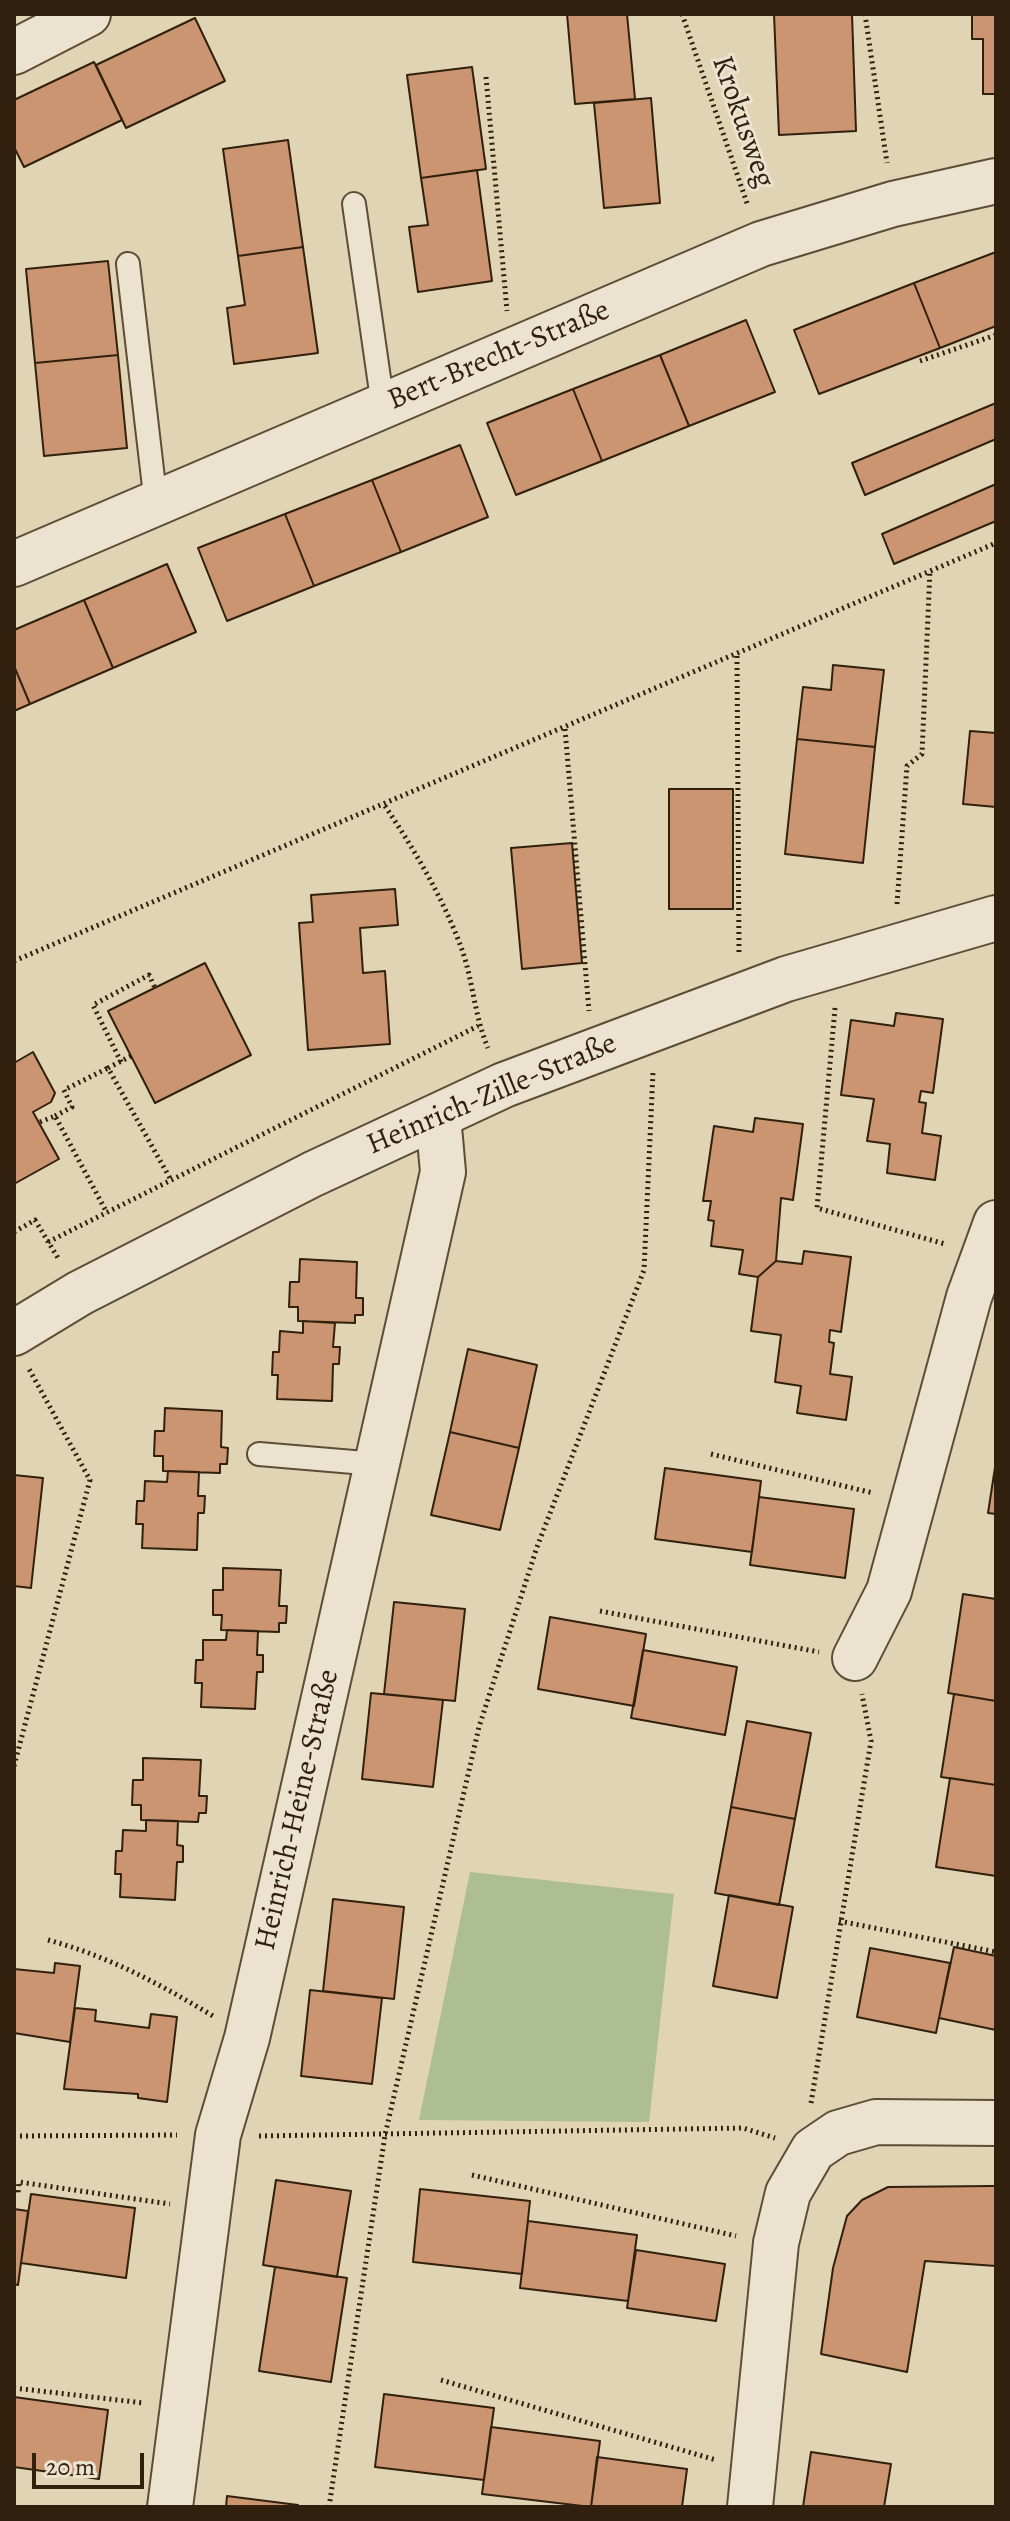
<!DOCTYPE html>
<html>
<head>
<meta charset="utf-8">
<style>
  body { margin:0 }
  #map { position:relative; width:1010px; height:2521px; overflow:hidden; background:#e0d4b5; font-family:Alegreya,serif }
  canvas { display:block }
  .frame { position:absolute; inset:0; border:16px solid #31200d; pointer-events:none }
  .scale { position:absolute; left:32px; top:2453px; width:112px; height:36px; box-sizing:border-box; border:4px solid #31200d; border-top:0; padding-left:10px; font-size:24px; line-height:28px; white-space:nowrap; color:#31200d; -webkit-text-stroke:6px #ebe3cf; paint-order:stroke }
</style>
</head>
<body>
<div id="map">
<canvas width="1010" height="2521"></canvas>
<div class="frame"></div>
<div class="scale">20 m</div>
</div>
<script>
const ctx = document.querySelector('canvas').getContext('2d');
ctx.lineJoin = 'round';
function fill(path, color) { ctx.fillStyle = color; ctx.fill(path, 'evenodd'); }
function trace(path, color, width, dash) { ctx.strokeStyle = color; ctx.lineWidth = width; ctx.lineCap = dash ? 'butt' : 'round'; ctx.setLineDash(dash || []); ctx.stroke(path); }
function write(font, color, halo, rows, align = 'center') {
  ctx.font = font + ' Alegreya,serif'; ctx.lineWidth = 6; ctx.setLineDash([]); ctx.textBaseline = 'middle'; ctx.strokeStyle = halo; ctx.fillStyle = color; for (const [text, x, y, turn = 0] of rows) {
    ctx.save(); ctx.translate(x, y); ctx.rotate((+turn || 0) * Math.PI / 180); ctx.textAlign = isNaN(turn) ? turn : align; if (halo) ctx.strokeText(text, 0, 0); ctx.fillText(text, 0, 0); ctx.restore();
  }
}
const green = new Path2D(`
  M470,1872L674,1894L649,2122L419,2120Z`);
const building = new Path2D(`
  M567,14H627L635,99L575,104Z
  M774,14H852L856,131L779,135Z
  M972,14H996V94H983V39H972Z
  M195,18L225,81L126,128L96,65Z
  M94,62L122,120L24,167L14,147V100Z
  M472,67L486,169L421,178L407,75Z
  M651,98L660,203L604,208L594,103Z
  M288,140L303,247L238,256L223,149Z
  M477,170L492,281L418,292L409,227L428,225L421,178Z
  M303,247L318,353L234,364L227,308L245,305L238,256Z
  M996,252V326L940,348L914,283Z
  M108,261L118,355L35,363L26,269Z
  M914,283L940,348L819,394L794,330Z
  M746,320L775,392L689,426L660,355Z
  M118,355L127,448L44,456L35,363Z
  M660,355L689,426L602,461L573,389Z
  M573,389L602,461L516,495L487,423Z
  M996,403V439L865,495L852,463Z
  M460,445L488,517L401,552L372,480Z
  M372,480L401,552L314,586L285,514Z
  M996,484V521L894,564L882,534Z
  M285,514L314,586L227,621L198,548Z
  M167,564L196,632L113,668L84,600Z
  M84,600L113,668L30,704L14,666V630Z
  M833,665L884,670L875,747L797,739L803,687L831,690Z
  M14,666L30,704L14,711Z
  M970,731L996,733V807L963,804Z
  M797,739L875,747L863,863L785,854Z
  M669,789H733V909H669Z
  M572,843L582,963L522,969L511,848Z
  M395,889L398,925L360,928L363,973L385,971L390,1044L308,1050L299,923L313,922L311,895Z
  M205,963L251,1055L155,1103L108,1011Z
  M896,1013L943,1019L933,1093L921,1091L919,1102L926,1103L922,1133L941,1136L935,1180L887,1173L890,1144L867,1141L874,1099L841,1095L851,1020L894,1026Z
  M33,1052L55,1093L51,1102L33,1112L59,1159L14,1184V1063Z
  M755,1118L803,1124L793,1200L781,1198L776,1261L758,1277L739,1274L743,1250L711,1246L714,1221L708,1220L711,1201H703L714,1126L753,1132Z
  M804,1251L851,1257L841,1332L830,1330L829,1342L834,1343L830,1374L852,1377L846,1420L797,1413L801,1386L775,1382L781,1335L751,1331L758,1277L776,1261L802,1264Z
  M300,1259L357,1262L356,1298H363V1315H355V1323L298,1321V1307H289L290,1282H299Z
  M303,1321L335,1323L333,1347H340L339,1364H333L332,1401L277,1399L278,1375H272L273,1352H279L280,1331L303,1333Z
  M468,1349L537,1365L519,1448L450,1432Z
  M165,1408L222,1411L221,1447L228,1448L227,1464H220V1473L163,1471V1456H154L155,1431H164Z
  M450,1432L519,1448L500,1530L431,1515Z
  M996,1461V1514L988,1513Z
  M665,1468L761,1481L752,1552L655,1539Z
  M168,1471L199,1472L198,1496H205L204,1513H198L197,1550L142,1548L143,1524H136L137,1501H144L145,1481L167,1482Z
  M14,1475L43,1478L31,1588L14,1586Z
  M759,1497L854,1509L845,1578L750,1565Z
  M223,1568L281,1570L279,1606H287L286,1623H279V1632L221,1630L222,1615H213V1590H223Z
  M963,1594L996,1599V1701L948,1693Z
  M394,1602L465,1609L455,1701L384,1694Z
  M550,1617L646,1634L634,1706L538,1689Z
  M227,1630L258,1631L257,1655H263V1672H257L255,1709L201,1707L202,1683H195L196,1660H203V1640H226Z
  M643,1650L737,1667L725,1735L631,1718Z
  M371,1693L443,1700L433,1787L362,1779Z
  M954,1694L996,1701V1785L941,1777Z
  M747,1721L811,1733L795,1819L731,1807Z
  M143,1758L201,1760L199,1796H207L206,1813H199L198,1822L141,1820V1805H132L133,1780H143Z
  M950,1778L996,1785V1876L936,1867Z
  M731,1807L795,1819L779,1905L715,1893Z
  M146,1820L178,1821L177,1845L183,1846V1862H177L175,1900L120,1897L121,1874H115L116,1851H122L123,1830L146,1831Z
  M729,1895L793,1907L777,1998L713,1986Z
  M333,1899L404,1907L394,1999L323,1991Z
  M954,1947L996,1956V2030L939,2018Z
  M870,1948L950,1963L936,2033L857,2017Z
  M55,1963L80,1966L70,2042L14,2033V1969L54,1973Z
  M310,1990L382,1998L372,2084L301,2076Z
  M75,2008L96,2010L95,2021L149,2028L151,2014L177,2017L167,2102L138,2098V2094L64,2089Z
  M276,2180L351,2191L337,2277L263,2265Z
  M992,2186H996V2266L925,2261L907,2372L821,2354L833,2268L847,2216L862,2200L888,2187Z
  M420,2189L530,2201L522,2274L413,2262Z
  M31,2194L135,2208L126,2278L21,2263Z
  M14,2209L28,2211L18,2285L14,2284Z
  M528,2221L637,2235L628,2301L520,2288Z
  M636,2250L725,2264L716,2321L627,2308Z
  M275,2267L347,2278L331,2382L259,2371Z
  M384,2394L494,2408L484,2480L375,2467Z
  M14,2397L108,2410L99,2479L14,2467Z
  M491,2427L600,2441L591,2507L482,2494Z
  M811,2452L891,2464L884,2507H803Z
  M597,2457L687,2469L682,2507H591Z
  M227,2496L298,2505V2507H226Z`);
const path = new Path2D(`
  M682,14L748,206
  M865,14L887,163
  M486,77L507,311
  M920,361L996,335
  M737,656L739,955
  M565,729L589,1011
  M385,806C414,849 443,898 461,947C473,979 474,1015 488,1048
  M897,904L907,766L922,754L930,570
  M14,961L996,543
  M835,1008L817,1208L945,1244
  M131,1056L108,1068L171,1180
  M121,1062L93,1005L149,975L155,988
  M55,1116L72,1107L64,1090L108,1068
  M40,1122L55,1116L107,1213
  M14,1232L35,1220L58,1258
  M48,1242L478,1026
  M711,1454L873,1493
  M600,1611L819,1652
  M14,1766L90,1480L29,1369
  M839,1921L996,1952
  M48,1940C108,1956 160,1984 213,2016
  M811,2103L871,1741L862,1694
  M14,2136L177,2135
  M259,2136L743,2128L775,2138
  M472,2175L736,2236
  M14,2193L18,2194L19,2182L170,2204
  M441,2380L716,2460
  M14,2388L144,2403
  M329,2507L385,2135L479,1727L537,1547L644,1270L653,1072`);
const lane = new Path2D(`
  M354,204L383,406
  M128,264L156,504
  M259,1454L377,1464`);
const street = new Path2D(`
  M14,52L88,14
  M14,564L761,244L893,204L996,181
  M14,1333L80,1293L313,1174L504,1085L786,979L996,918
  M855,1658L889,1591L969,1297L996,1223
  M170,2507L218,2135L247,2038L443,1172L438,1116
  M750,2507L776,2243L788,2193L813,2150L838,2133L876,2122L996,2123`);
const streetNames = [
  ["Krokusweg",742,122,71],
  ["Bert-Brecht-Straße",499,356,-23],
  ["Heinrich-Zille-Straße",492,1095,-23],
  ["Heinrich-Heine-Straße",298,1810,-77]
];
fill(green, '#acbe92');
fill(building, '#cb9571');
trace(building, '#31200d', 2);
trace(lane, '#5d4d37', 26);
trace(street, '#5d4d37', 48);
trace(path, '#31200d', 5, [2, 4]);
trace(lane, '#ebe3cf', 22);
trace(street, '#ebe3cf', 44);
write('30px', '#31200d', '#ebe3cf', streetNames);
</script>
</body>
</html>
